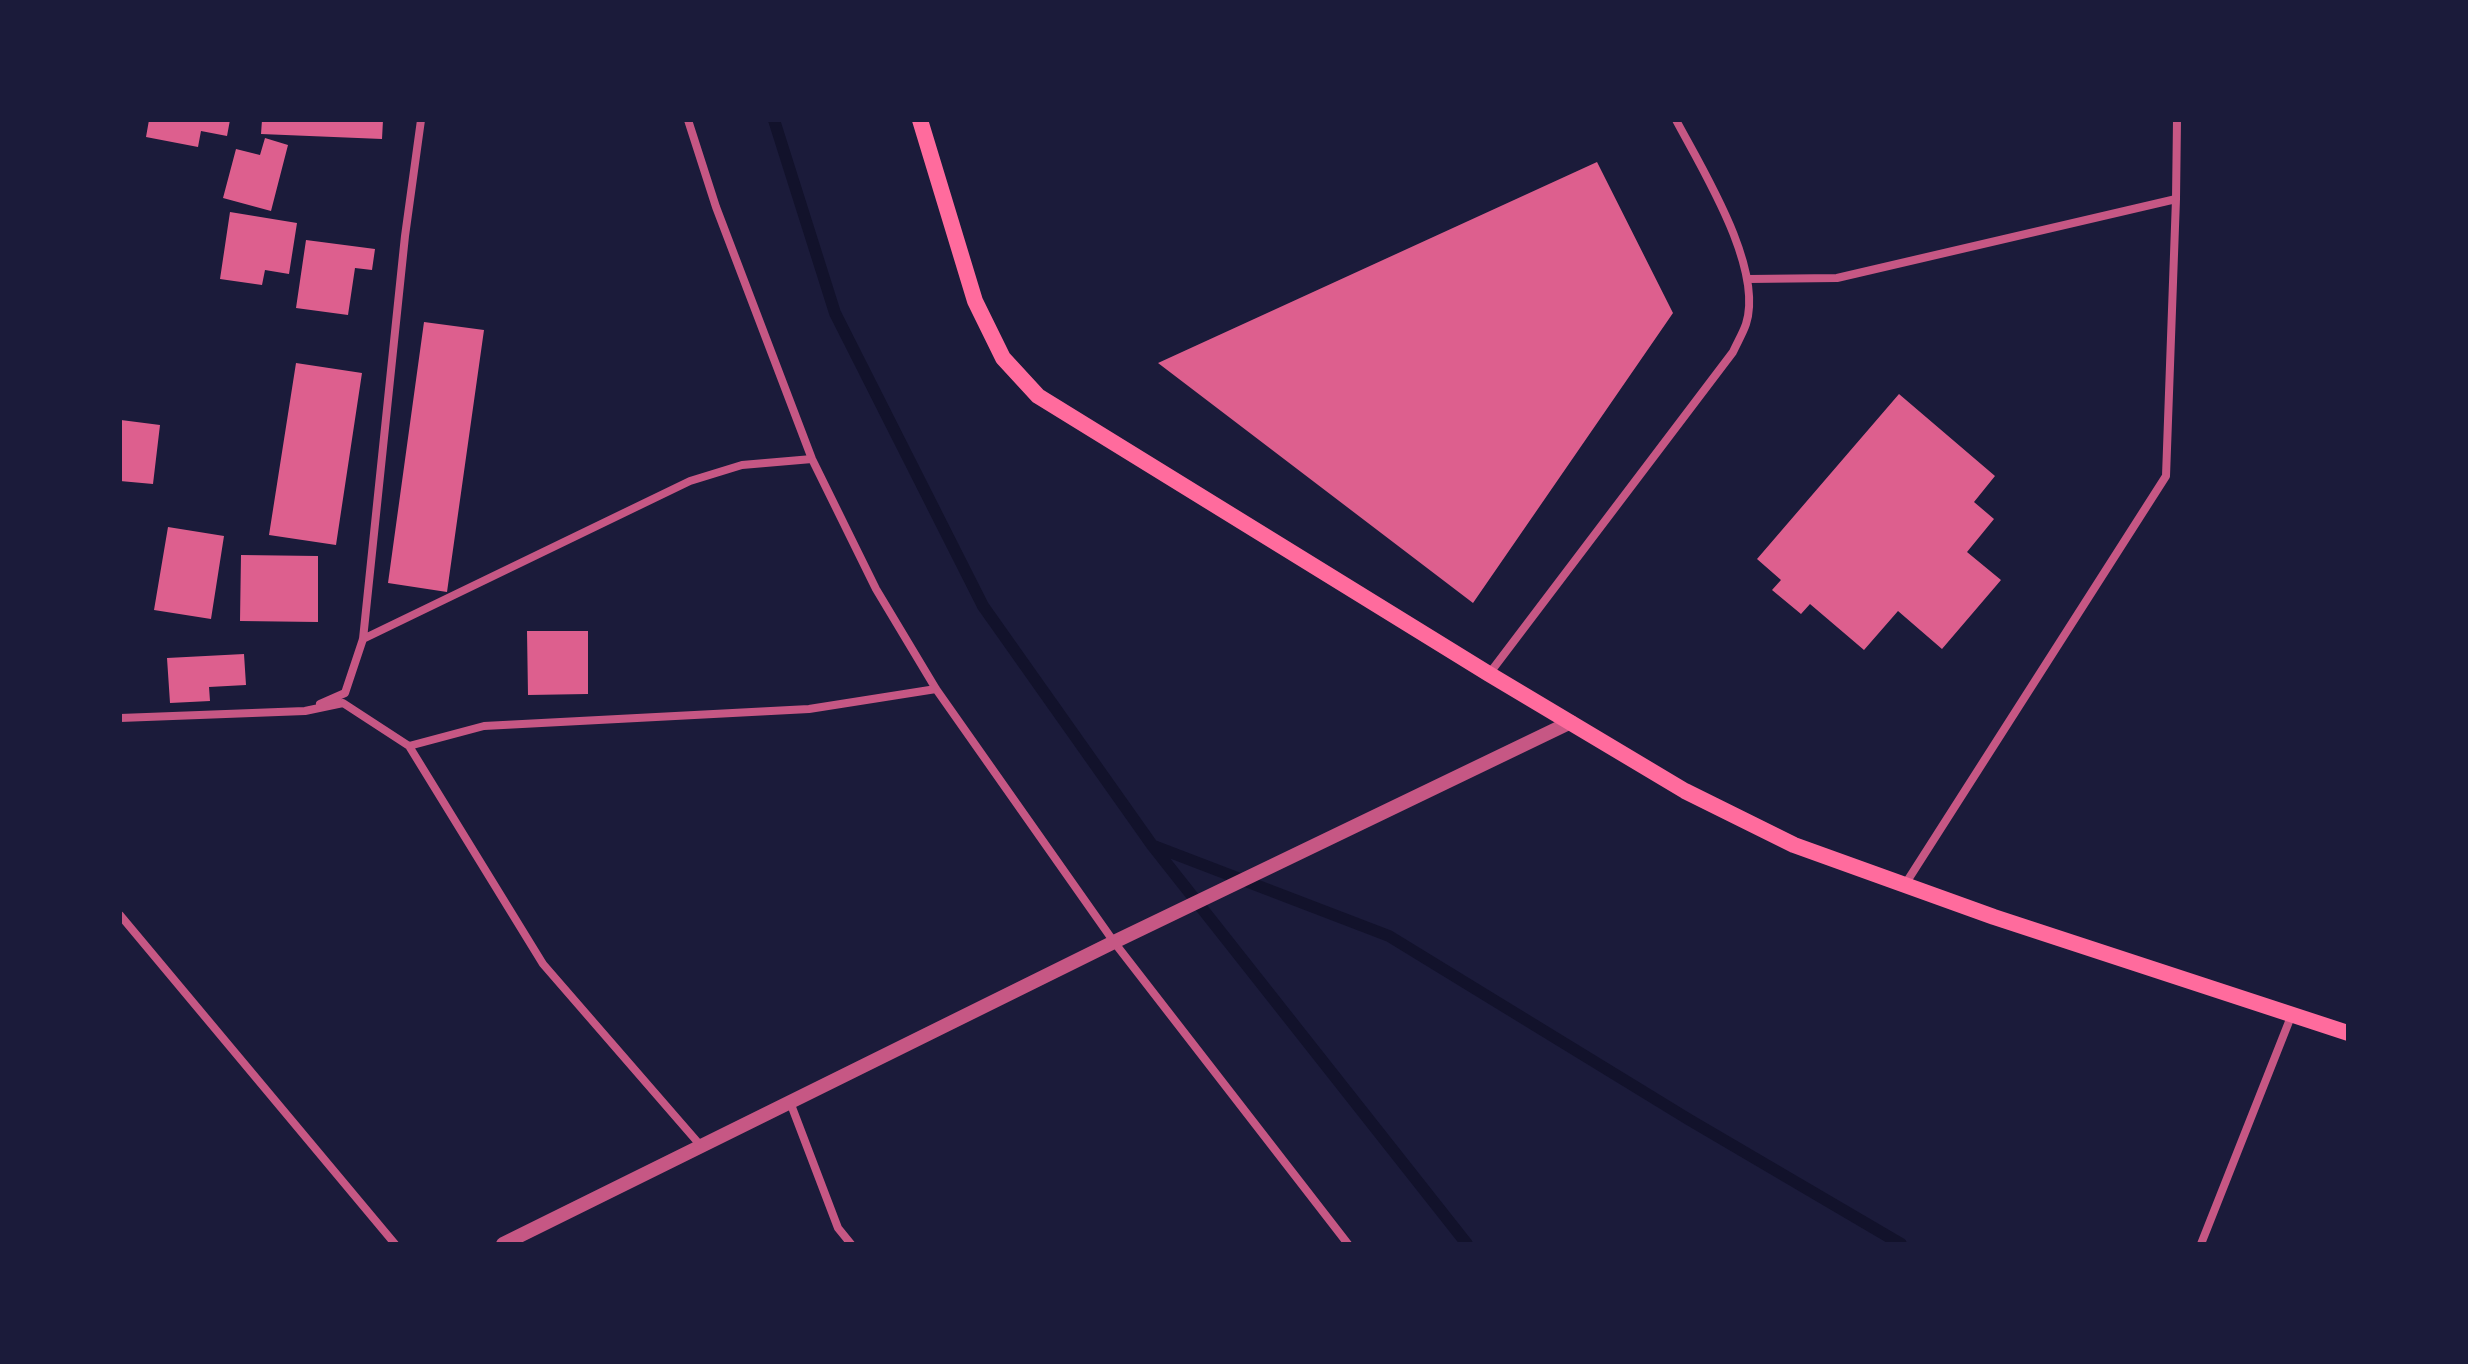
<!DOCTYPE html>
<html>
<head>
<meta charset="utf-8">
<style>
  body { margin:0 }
  #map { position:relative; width:2468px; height:1364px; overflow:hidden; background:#1b1b3a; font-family:Literata,serif }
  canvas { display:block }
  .frame { position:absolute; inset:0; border:122px solid #1b1b3a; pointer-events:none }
</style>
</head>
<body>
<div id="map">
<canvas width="2468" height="1364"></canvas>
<div class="frame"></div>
</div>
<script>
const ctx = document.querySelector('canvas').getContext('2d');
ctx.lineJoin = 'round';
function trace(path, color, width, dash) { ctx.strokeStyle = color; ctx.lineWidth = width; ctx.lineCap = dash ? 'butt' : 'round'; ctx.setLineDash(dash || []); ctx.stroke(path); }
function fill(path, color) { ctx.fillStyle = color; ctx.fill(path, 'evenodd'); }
const stream = new Path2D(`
  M774,120L835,313L983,606L1152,845L1467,1244
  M1154,846L1389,936L1688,1119L1901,1244`);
const building = new Path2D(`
  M149,120H230L227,136L201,131L198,147L146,137Z
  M262,120H383L382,139L261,134Z
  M265,138L288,145L271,211L223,198L236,149L260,155Z
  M1597,162L1673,313L1473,603L1158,363Z
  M230,212L297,223L289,274L265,270L262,285L220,279Z
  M306,240L375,249L372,270L355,268L348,315L296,308Z
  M424,322L484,330L447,592L388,583Z
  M296,363L362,373L336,545L269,535Z
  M1899,394L1995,476L1974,502L1994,519L1967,552L2001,580L1942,649L1898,611L1864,650L1810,604L1801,614L1772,590L1781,580L1757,559Z
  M121,420L160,425L153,484L120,481Z
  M168,527L224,536L211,619L154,610Z
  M241,555L318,556V622L240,621Z
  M527,631H588V694L528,695Z
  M244,654L246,685L209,687L210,701L170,703L167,658Z`);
const minor = new Path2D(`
  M688,120L716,207L812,459L876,589L936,689L1114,942L1348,1244
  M1748,279L1837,278L2176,199
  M363,639L690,481L742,465L812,459
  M1489,674L1733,352C1737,343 1743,333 1746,324C1764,268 1702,169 1676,120
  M320,704L345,693L363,639L405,236L421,120
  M120,718L305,711L343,703L409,746L484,726L809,709L936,689
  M409,746L543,964L701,1146
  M1904,886L2166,476L2176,199L2177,120
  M120,915L395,1244
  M790,1102L838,1228L851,1244
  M2201,1244L2292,1014`);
const tertiary = new Path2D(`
  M503,1244L1114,942L1571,722`);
const secondary = new Path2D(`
  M920,120L975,301L1003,358L1038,396L1489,674L1685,791L1794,845L1994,917L2348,1033`);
trace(stream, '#12122b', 12);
fill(building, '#dd5f8e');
trace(minor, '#c65784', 8);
trace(tertiary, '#c65784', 14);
trace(secondary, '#ff6b9d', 16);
</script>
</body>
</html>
